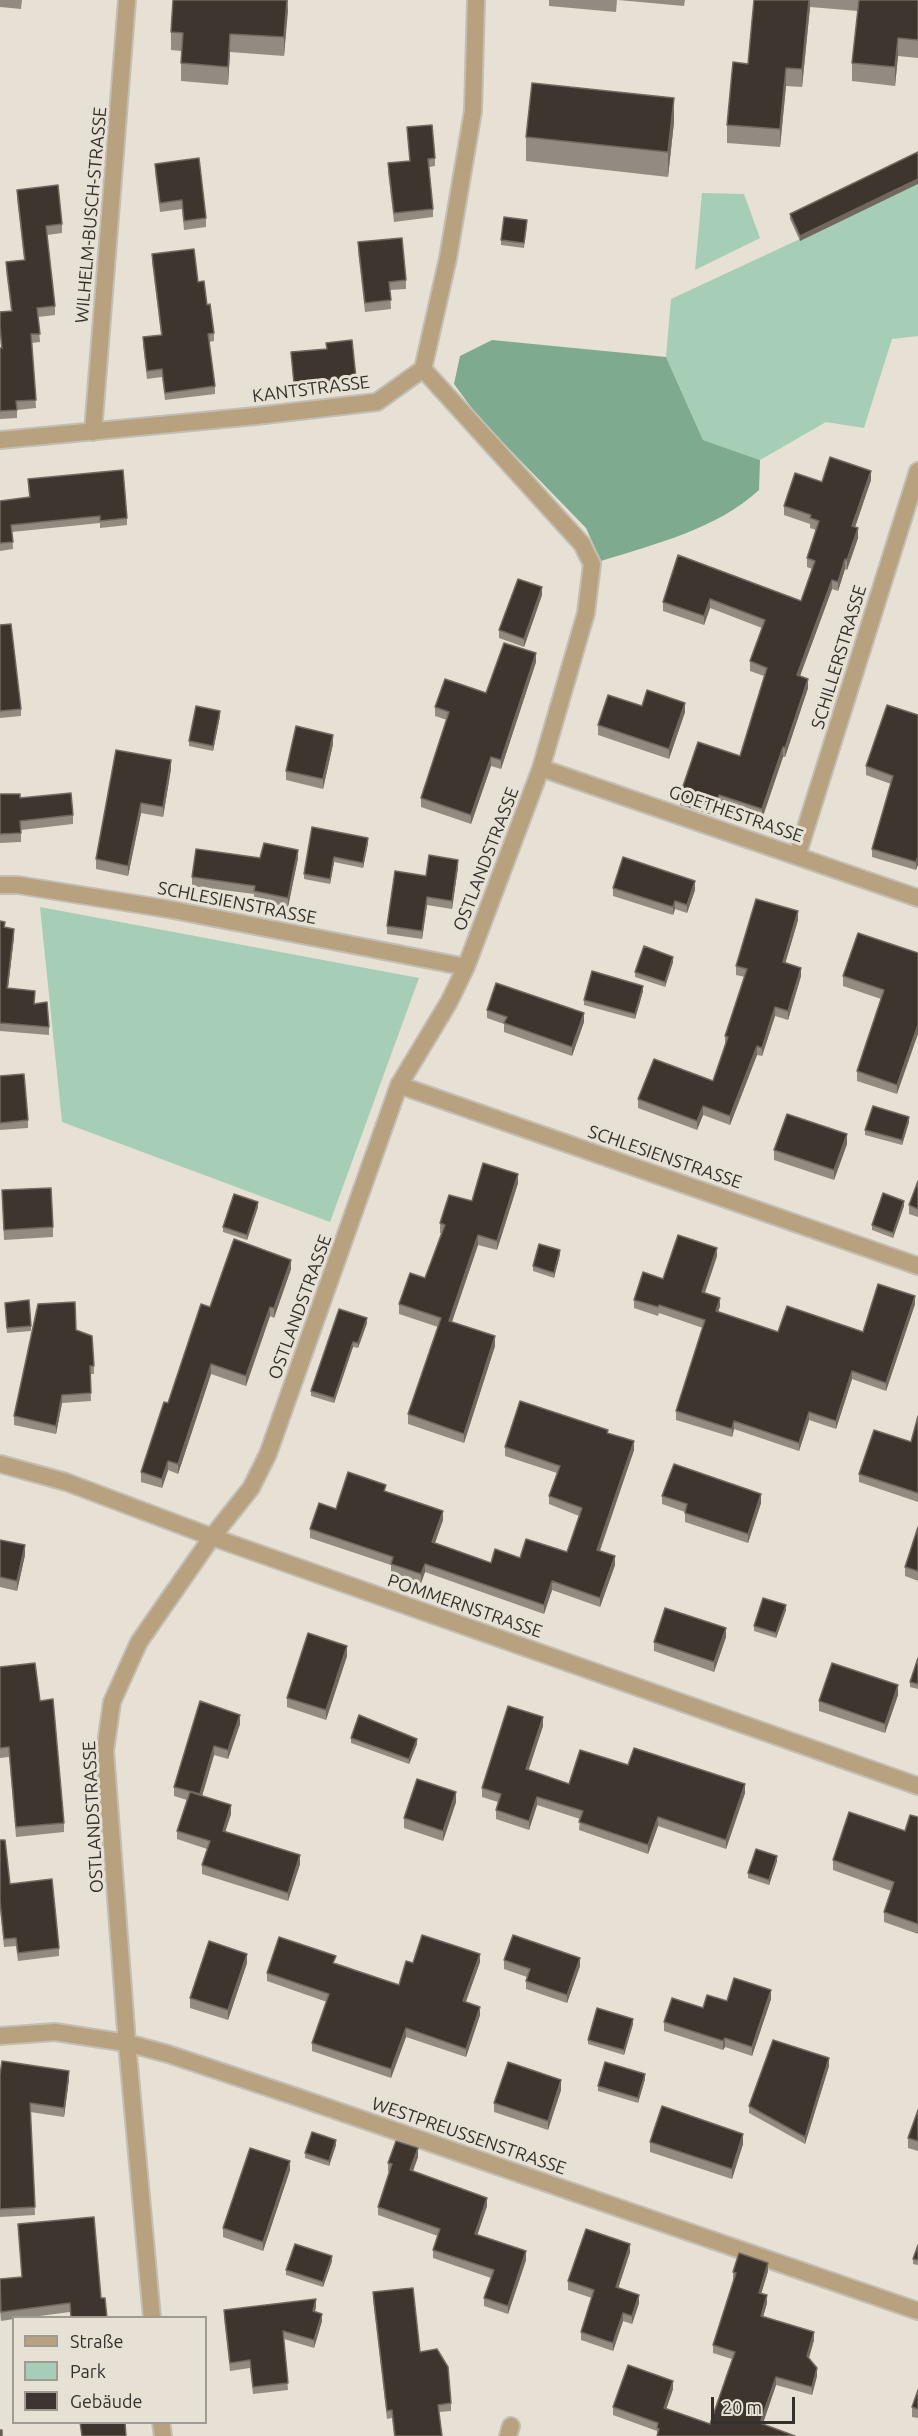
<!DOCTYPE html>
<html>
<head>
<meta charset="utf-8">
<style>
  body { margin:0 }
  #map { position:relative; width:918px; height:2436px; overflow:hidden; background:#e7e1d5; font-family:Ubuntu,sans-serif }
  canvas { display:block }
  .legend { position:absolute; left:12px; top:2316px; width:195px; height:108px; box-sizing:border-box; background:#e7e1d5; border:2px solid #9f9b92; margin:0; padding:8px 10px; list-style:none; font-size:18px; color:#34312d }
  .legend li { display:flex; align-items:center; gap:12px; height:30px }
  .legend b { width:30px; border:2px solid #9f9b92 }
  .scale { position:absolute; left:711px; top:2397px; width:84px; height:27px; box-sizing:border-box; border:3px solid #34312d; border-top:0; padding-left:8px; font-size:18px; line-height:21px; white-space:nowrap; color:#34312d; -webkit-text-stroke:4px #e7e1d5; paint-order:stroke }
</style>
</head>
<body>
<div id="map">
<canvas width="918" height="2436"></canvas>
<ul class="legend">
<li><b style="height:8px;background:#b7a17e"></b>Straße</li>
<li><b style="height:16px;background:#a6cdb6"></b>Park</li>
<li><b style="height:16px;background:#3e352e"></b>Gebäude</li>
</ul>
<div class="scale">20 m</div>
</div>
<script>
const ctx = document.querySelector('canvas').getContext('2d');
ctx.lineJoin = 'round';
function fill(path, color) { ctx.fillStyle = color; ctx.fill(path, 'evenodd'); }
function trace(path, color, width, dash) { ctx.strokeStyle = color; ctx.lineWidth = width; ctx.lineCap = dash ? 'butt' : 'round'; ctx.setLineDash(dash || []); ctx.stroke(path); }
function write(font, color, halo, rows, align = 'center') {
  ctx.font = font + ' Ubuntu,sans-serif'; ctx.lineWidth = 6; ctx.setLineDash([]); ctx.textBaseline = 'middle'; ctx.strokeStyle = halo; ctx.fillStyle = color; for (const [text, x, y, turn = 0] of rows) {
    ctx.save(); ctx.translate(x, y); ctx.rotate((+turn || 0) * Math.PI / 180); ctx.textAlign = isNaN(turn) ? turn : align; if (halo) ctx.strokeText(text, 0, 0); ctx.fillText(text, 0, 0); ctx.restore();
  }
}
const green = new Path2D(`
  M918,184V336L892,339L864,428L826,422L760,460L703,440L666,357L671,299Z
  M702,193L744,194L760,238L695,270Z
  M40,907L419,978L330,1222L62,1122Z`);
const forest = new Path2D(`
  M492,340L666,357L703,440L760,460L759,490C717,529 655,544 601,561L586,528L479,418L454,384L460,356Z`);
const minor = new Path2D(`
  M93,432L127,0
  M0,440L256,416L377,402L423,369L448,258L473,111L476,0
  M541,768L918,898
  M797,856L918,471
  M0,885H18L168,909L466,967
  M399,1085L918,1266
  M0,1464L66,1482L212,1537L918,1786
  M0,2036L55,2032L127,2043L168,2054L297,2097L918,2311
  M152,2318L127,2043L105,1751L112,1702L139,1642L212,1537L251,1488L268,1454L399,1085L449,1002L466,967L541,768L586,613L592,564L582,544L423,369
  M161,2422L163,2436
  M508,2436L511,2426`);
const wall = new Path2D(`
  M0,0H22L21,9L0,7Z
  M288,0L284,56L230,52L228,85L181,81V51L171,50V32Z
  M549,0H617L616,12L549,6Z
  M618,0H685L684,6Z
  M754,0H918V58L898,56L895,86L852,81V63L858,11L810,7L802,87L786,86L780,147L727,143V125L748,64Z
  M674,122L668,177L526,161V137Z
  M407,127L435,158V166L429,167L433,209V217L394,222L388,172V163L410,161Z
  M918,152L800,241L790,219V214Z
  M155,164L206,218V227L184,230L182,209L160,212L155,172Z
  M17,190L62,224V233L47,235L55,306V315L38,317L40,342L32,343L36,408L17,410V418L0,419V348H1L0,335V312L11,311L6,270V262L24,260L17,198Z
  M527,225L524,248L501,245V240Z
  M358,242L406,280V289L390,290L391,309L365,312L358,251Z
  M152,254L198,282L207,305L214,333V341L209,342L215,386V394L165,400L162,377L147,379L143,345V337L161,335L152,262Z
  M326,343L356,378V385L294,391L291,352L326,349Z
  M28,479L127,518V525L100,528V523L12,532L13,549L0,551V501L29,497Z
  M871,480L855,527L858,538L847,570L845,569L838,591L832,589L800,676L808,688L785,757H783L762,819L719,805L715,816L680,805V795L740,756L764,676L750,671V661L762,628L710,608L704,625L663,611V602L678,555L801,601L812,569L807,567V558L816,530L810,528V524L784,515V506L822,482Z
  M542,595L524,647L499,638V630Z
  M0,625L21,709V716L0,718Z
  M536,662L501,769L491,766L471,824L421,807V798L447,720L435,716V707L486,693Z
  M642,706L685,712L669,759L598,735V725Z
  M918,715L916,870L872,857V849L891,784L866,775V766Z
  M220,716L213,751L189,746V741Z
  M333,744L323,789L286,780V771Z
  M116,750L171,769L163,817L141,813L128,876L96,869V859Z
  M0,794L20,798L73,815V824L21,830V842L0,843Z
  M312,827L368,843L363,868L334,862L330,884L304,879V874Z
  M260,858H298L288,907L254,900V894L192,886V877Z
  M458,867L452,909L427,905L422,939L387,934V926L426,876Z
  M613,888L695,890L687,913L675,909L673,915L613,896Z
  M798,920L785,963L801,976L788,1020L775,1016L762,1056L757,1055L730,1125L703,1115L697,1130L638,1108V1099L713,1081L725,1045V1036L745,977L736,975V966Z
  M0,921L5,928L14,937L8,988L35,1003L49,1027V1035L0,1031Z
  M918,953L897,1094L857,1081V1071L881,999L843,986V976Z
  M673,962L665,987L635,977V972Z
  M643,991L635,1019L584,1005V1000Z
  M487,1010L584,1022L572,1056L504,1032V1024L487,1018Z
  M0,1076L28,1120V1128L0,1130Z
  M909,1122L902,1145L865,1135V1130Z
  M847,1144L834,1180L774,1160V1150Z
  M918,1181V1217L909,1214V1205Z
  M518,1183L497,1250L478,1245L452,1322L495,1346L464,1443L408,1424V1414L438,1327L399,1314V1304L425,1278L441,1233H440V1223L472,1201Z
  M2,1190L53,1227V1237L4,1240Z
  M904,1206L893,1238L872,1230V1225Z
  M258,1207L247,1240L223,1232V1227Z
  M560,1254L554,1278L533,1271V1266Z
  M717,1256L705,1293L720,1306L718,1312L778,1332H863L915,1304L886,1391L852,1379L836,1429L809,1420L799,1451L734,1429L732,1437L676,1420V1411L703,1328L659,1313L658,1316L634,1308V1300L663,1279Z
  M291,1269L274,1318L270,1316L246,1386L211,1374L178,1474L168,1470L162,1488L141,1482V1472L168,1403L210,1307Z
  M5,1308L31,1326V1331L7,1333Z
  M367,1323L358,1348L353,1347L334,1403L311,1396V1391Z
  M76,1330L94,1366V1374H90L91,1401L62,1403L56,1434L14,1425V1416Z
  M918,1416V1502L859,1482V1474L911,1442Z
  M608,1433L634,1450L600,1551L615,1565L600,1607L552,1590L544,1614L425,1572L421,1583L391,1572V1565L310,1538V1529L336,1509L386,1491L443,1520L435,1543L491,1563L520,1558L567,1552L579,1516L549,1504V1496L557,1473L505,1456V1447Z
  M662,1496L761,1503L748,1543L685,1522V1512L662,1504Z
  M918,1527V1581L905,1576V1567Z
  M0,1540L25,1555L17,1591L0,1587Z
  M786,1610L776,1638L754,1631V1626Z
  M726,1637L714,1672L654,1651V1642Z
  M347,1656L326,1720L287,1707V1698Z
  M918,1658V1689L910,1687V1682Z
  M0,1667L40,1701L64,1823V1832L16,1837L9,1757L0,1758Z
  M898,1695L885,1733L819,1711V1701Z
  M200,1701L240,1724L228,1759L214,1755L202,1796L231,1814L225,1831L300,1864L288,1901L202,1874V1865L207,1849L177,1839V1831L187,1800L174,1796V1787Z
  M543,1726L528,1770L569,1784L628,1765L745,1793L726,1849L658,1826L648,1854L579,1830L580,1819L537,1805L529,1830L496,1819V1810L498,1802L482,1797V1788Z
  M351,1738L417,1744L409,1764L351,1743Z
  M456,1802L443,1841L404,1828V1818Z
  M918,1817V1934L884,1922V1912L891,1891L833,1870V1860L905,1831Z
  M0,1840L10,1884L59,1948V1956L18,1961L16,1946L4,1947L0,1909Z
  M777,1861L769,1885L748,1878V1873Z
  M504,1960L580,1966L567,2003L526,1989V1981L527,1977L504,1969Z
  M480,1962L466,2002L480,2015L466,2057L406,2037L391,2078L312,2051V2043L327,2002L267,1981V1973L336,1963L399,1985L413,1963Z
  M247,1963L228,2020L190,2008V1998Z
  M771,1999L752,2056L725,2047L723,2050L664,2031V2022L703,2008L727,2001Z
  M633,2024L624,2055L588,2044V2040Z
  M829,2066L805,2144L749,2113V2106Z
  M0,2075L69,2079L64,2117L30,2112L35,2215L0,2217Z
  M645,2079L638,2103L598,2091V2086Z
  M561,2090L548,2130L494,2112V2103Z
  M918,2110V2151L908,2148V2138Z
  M650,2142L743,2144L732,2179L650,2152Z
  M336,2145L329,2166L305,2158V2153Z
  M418,2157L413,2171L487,2206L477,2235L526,2260L508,2314L484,2306V2298L491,2278L433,2258V2250L438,2236L378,2215V2207L389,2172L388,2171V2163Z
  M290,2170L263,2251L223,2237V2228Z
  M18,2224L101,2298L107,2318H70V2312L24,2318H14V2319L1,2321L0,2310V2279L22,2277Z
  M918,2245V2265L913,2264V2259Z
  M630,2252L618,2288L639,2303L632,2324L623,2321L613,2351L581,2340V2332L592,2298L568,2290V2281Z
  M332,2261L323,2287L286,2275V2270Z
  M768,2271L761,2294L767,2303L763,2317L814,2340L809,2358L817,2376L812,2395L776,2385L763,2424L657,2435V2431L613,2415V2407L673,2389L666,2409L710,2424L732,2359L713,2353V2345L734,2280H733V2272Z
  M373,2292L420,2352L451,2403V2411L439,2412L442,2436H394L392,2418L387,2419L373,2300Z
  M316,2307L315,2311L322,2321L314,2348L284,2339L288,2390L253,2394L250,2368L230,2371L224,2318V2310Z
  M918,2390V2418L912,2417V2407Z`);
const shadedWall = new Path2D(`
  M287,0L288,11L284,56V37Z
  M809,0H810V7L802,87V69Z
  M230,34V52L228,85V67Z
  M898,38V56L895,86V67Z
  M786,68V86L780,147V129Z
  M674,98V122L668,177V152Z
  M918,179V184L800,241V236Z
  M871,471V480L852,536V526Z
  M858,528V538L847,570V560Z
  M845,559V569L838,591V582Z
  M832,580V589L797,684V675Z
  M542,587V595L524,647V639Z
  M710,599V608L704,625V616Z
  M536,653V662L501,769V760Z
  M808,679V688L785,757V748Z
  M685,703V712L669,759V749Z
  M220,711V716L213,751V746Z
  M333,735V744L323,789V779Z
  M783,747V757L762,819V809Z
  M491,757V766L471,824V815Z
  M171,760V769L163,817V807Z
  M719,795V805L715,816V807Z
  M141,803V813L128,876V866Z
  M368,838V843L363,868V863Z
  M298,850V858L288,907V898Z
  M918,856V865L916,870V862Z
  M334,857V862L330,884V879Z
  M458,860V867L452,909V901Z
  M695,881V890L687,913V905Z
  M427,897V905L422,939V931Z
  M675,901V909L673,915V907Z
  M798,911V920L783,971V962Z
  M14,929V937L7,996V988Z
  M673,957V962L665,987V982Z
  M801,968V976L788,1020V1011Z
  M643,986V991L635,1019V1014Z
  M775,1007V1016L762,1056V1048Z
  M584,1013V1022L572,1056V1047Z
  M918,1025V1034L897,1094V1085Z
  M757,1046V1055L730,1125V1116Z
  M703,1106V1115L697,1130V1121Z
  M909,1117V1122L902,1145V1140Z
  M847,1134V1144L834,1180V1170Z
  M518,1174V1183L497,1250V1241Z
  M904,1201V1206L893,1238V1233Z
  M258,1202V1207L247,1240V1235Z
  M478,1235V1245L449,1330V1321Z
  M717,1248V1256L702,1300V1292Z
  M560,1250V1254L554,1278V1273Z
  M291,1260V1269L274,1318V1308Z
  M915,1296V1304L886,1391V1383Z
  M720,1298V1306L716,1319V1311Z
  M270,1307V1316L246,1386V1376Z
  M367,1318V1323L358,1348V1343Z
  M495,1336V1346L464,1443V1434Z
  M353,1342V1347L334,1403V1398Z
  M211,1364V1374L178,1474V1464Z
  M852,1371V1379L836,1429V1421Z
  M62,1395V1403L56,1434V1426Z
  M809,1412V1420L799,1451V1443Z
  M734,1421V1429L732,1437V1429Z
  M634,1441V1450L597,1558V1550Z
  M168,1461V1470L162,1488V1479Z
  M761,1494V1503L748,1543V1534Z
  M443,1511V1520L432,1551V1542Z
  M25,1545V1555L17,1591V1581Z
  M615,1556V1565L600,1607V1598Z
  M425,1564V1572L421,1583V1574Z
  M552,1581V1590L544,1614V1605Z
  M786,1605V1610L776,1638V1633Z
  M726,1628V1637L714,1672V1662Z
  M347,1646V1656L326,1720V1710Z
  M898,1685V1695L885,1733V1724Z
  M240,1715V1724L228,1759V1750Z
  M543,1717V1726L526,1778V1769Z
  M417,1739V1744L409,1764V1759Z
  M214,1746V1755L200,1803V1794Z
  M745,1784V1793L726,1849V1840Z
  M456,1792V1802L443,1841V1831Z
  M537,1797V1805L529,1830V1821Z
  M231,1805V1814L223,1839V1831Z
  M658,1817V1826L648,1854V1845Z
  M300,1855V1864L288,1901V1893Z
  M777,1856V1861L769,1885V1880Z
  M247,1954V1963L228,2020V2010Z
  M480,1954V1962L463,2009V2001Z
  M580,1958V1966L567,2003V1995Z
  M771,1990V1999L752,2056V2047Z
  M480,2007V2015L466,2057V2049Z
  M633,2019V2024L624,2055V2050Z
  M406,2028V2037L391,2078V2069Z
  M725,2038V2047L723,2050V2041Z
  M829,2058V2066L805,2144V2137Z
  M69,2071V2079L64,2117V2108Z
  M645,2074V2079L638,2103V2098Z
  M561,2080V2090L548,2130V2121Z
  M743,2134V2144L732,2179V2169Z
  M336,2140V2145L329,2166V2161Z
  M418,2148V2157L410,2179V2170Z
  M290,2161V2170L263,2251V2242Z
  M487,2198V2206L475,2242V2234Z
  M630,2244V2252L616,2295V2287Z
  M526,2251V2260L508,2314V2306Z
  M332,2256V2261L323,2287V2282Z
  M768,2263V2271L759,2301V2293Z
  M639,2295V2303L632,2324V2316Z
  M767,2295V2303L761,2324V2316Z
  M316,2299V2307L313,2319V2311Z
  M623,2313V2321L613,2351V2343Z
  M322,2314V2321L314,2348V2340Z
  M814,2332V2340L807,2364V2356Z
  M817,2368V2376L812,2395V2387Z
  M776,2377V2385L760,2431V2423Z
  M673,2381V2389L664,2416V2408Z`);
const building = new Path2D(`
  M173,0H287L284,37L230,34L228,67L181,63L183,33L171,32Z
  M754,0H809L802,69L786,68L780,129L727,125L733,62L748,64Z
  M859,0H918V40L898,38L895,67L852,63Z
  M532,83L674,98L668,152L526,137Z
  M432,125L435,158L428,159L433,209L394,213L388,163L410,161L407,127Z
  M918,152V179L800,236L790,214Z
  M199,158L206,218L184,221L182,200L160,203L155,164Z
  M58,185L62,224L46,226L55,306L37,308L40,334H31L36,400L16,401L17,410L0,411V348H2L0,326V312L12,311L6,262L25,260L17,190Z
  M504,217L527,220L524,243L501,240Z
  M402,238L406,280L389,282L391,300L365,303L358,242Z
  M194,249L198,282L204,281L207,305L210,304L214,333L208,334L215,386L165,393L162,369L147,371L143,337L162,335L152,254Z
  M352,340L356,378L294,383L291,352L327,349L326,343Z
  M830,457L871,471L852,526L858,528L847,560L845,559L838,582L832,580L797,675L808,679L785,748L783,747L762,809L719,795L715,807L680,795L698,742L740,756L767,668L750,661L765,620L710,599L704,616L663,602L678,555L801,601L815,561L807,558L819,521L810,518L811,515L784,506L795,473L822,482Z
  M123,470L127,518L100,521V516L11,525L13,542L0,543V501L30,497L28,479Z
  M518,579L542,587L524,639L499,630Z
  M11,624L21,709L0,711V625Z
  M504,643L536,653L501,760L491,757L471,815L421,798L449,712L435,707L445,679L486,693Z
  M647,690L685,703L669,749L598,725L608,695L642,706Z
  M887,705L918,715V856L916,862L872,849L893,776L866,766Z
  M196,706L220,711L213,746L189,741Z
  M296,726L333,735L323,779L286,771Z
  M116,750L171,760L163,807L141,803L128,866L96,859Z
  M71,793L73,815L20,821L21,833L0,834V794H20V798Z
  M312,827L368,838L363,863L334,857L330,879L304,874Z
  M264,843L298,850L288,898L254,891L255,886L192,877L196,849L260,858Z
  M429,855L458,860L452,901L427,897L422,931L387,926L395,871L426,876Z
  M623,857L695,881L687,905L675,901L673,907L613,888Z
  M756,899L798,911L783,962L801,968L788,1011L775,1007L762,1048L757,1046L730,1116L703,1106L697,1121L638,1099L654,1059L713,1081L728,1037L725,1036L747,969L736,966Z
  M0,921L5,922L4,927L14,929L7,988L35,991L34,1004L47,1002L49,1027L0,1023Z
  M858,933L918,953V1025L897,1085L857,1071L884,990L843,976Z
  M644,946L673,957L665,982L635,972Z
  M592,971L643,986L635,1014L584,1000Z
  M496,983L584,1013L572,1047L504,1023L507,1017L487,1010Z
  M24,1074L28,1120L0,1123V1076Z
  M873,1106L909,1117L902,1140L865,1130Z
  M787,1114L847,1134L834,1170L774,1150Z
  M483,1163L518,1174L497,1241L478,1235L449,1321L495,1336L464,1434L408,1414L441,1318L399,1304L410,1273L425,1278L445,1225L440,1223L449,1195L472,1201Z
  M918,1181V1209L909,1205Z
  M51,1188L53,1227L4,1230L2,1190Z
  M883,1193L904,1201L893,1233L872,1225Z
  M234,1194L258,1202L247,1235L223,1227Z
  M678,1235L717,1248L702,1292L720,1298L716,1311L778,1332L787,1306L863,1332L878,1284L915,1296L886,1383L852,1371L836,1421L809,1412L799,1443L734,1421L732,1429L676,1411L705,1320L659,1305L658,1307L634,1300L643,1272L663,1279Z
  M234,1239L291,1260L274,1308L270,1307L246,1376L211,1364L178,1464L168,1461L162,1479L141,1472L164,1402L168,1403L201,1304L210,1307Z
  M539,1244L560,1250L554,1273L533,1266Z
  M29,1300L31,1326L7,1328L5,1303Z
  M75,1302L76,1330L92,1336L94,1366H90L91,1393L62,1395L56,1426L14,1416L38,1304Z
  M339,1309L367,1318L358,1343L353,1342L334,1398L311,1391Z
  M520,1401L608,1430L607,1433L634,1441L597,1550L615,1556L600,1598L552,1581L544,1605L425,1564L421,1574L391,1564L393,1557L310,1529L319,1503L336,1509L348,1472L386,1485L384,1491L443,1511L432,1542L491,1563L495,1549L520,1558L526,1539L567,1552L582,1508L549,1496L560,1466L505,1447Z
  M918,1416V1493L859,1474L874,1430L911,1442Z
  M674,1464L761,1494L748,1534L685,1513L687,1504L662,1496Z
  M918,1527V1571L905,1567Z
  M0,1540L25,1545L17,1581L0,1577Z
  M763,1598L786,1605L776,1633L754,1626Z
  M665,1608L726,1628L714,1662L654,1642Z
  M308,1633L347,1646L326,1710L287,1698Z
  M918,1658V1684L910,1682Z
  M35,1663L40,1701L53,1699L64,1823L16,1827L9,1747L0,1748V1667Z
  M832,1663L898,1685L885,1724L819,1701Z
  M200,1701L240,1715L228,1750L214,1746L200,1794L174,1787Z
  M508,1706L543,1717L526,1769L569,1784L580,1750L628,1765L634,1748L745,1784L726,1840L658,1817L648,1845L579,1822L583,1811L537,1797L529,1821L496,1810L501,1794L482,1788Z
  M359,1715L417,1739L409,1759L351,1738Z
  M417,1779L456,1792L443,1831L404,1818Z
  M190,1792L231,1805L223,1831L300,1855L288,1893L202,1865L210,1841L177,1831Z
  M849,1812L905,1831L910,1815L918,1817V1924L884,1912L894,1882L833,1860Z
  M0,1840H5L10,1884L52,1879L59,1948L18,1953L16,1938L4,1939L0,1901Z
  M756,1849L777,1856L769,1880L748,1873Z
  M422,1935L480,1954L463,2001L480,2007L466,2049L406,2028L391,2069L312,2043L329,1994L267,1973L279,1937L336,1956L333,1963L399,1985L406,1961L413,1963Z
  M513,1935L580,1958L567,1995L526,1981L530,1969L504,1960Z
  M209,1941L247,1954L228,2010L190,1998Z
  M734,1978L771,1990L752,2047L725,2038L723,2041L664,2022L672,1998L703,2008L707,1995L727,2001Z
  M597,2008L633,2019L624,2050L588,2040Z
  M773,2040L829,2058L805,2137L749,2106Z
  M2,2061L69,2071L64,2108L30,2103L35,2207L0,2209V2075Z
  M508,2062L561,2080L548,2121L494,2103Z
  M605,2062L645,2074L638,2098L598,2086Z
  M662,2106L743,2134L732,2169L650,2142Z
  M918,2110V2141L908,2138Z
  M312,2132L336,2140L329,2161L305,2153Z
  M396,2141L418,2148L410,2170L487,2198L475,2234L526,2251L508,2306L484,2298L494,2270L433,2250L440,2229L378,2207L392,2164L388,2163Z
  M250,2148L290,2161L263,2242L223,2228Z
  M94,2217L101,2298H105L107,2318H71L70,2303L1,2312L0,2279L22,2277L18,2224Z
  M586,2229L630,2244L616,2287L639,2295L632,2316L623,2313L613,2343L581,2332L594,2290L568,2281Z
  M295,2244L332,2256L323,2282L286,2270Z
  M918,2245V2260L913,2259Z
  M739,2253L768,2263L759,2293L767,2295L761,2316L814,2332L807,2356L817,2368L812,2387L776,2377L760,2423L795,2436H657L659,2429L657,2428L658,2423L613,2407L628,2365L673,2381L664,2408L710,2424L735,2352L713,2345L736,2273L733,2272Z
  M413,2288L420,2352L437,2349L448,2367L451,2403L438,2405L442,2436H395L392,2410L387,2411L373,2292Z
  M316,2299L313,2311L322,2314L314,2340L283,2331L288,2383L253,2387L250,2360L230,2363L224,2310Z
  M918,2390V2409L912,2407Z
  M80,2422H125L126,2436H82Z
  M0,2430H2V2436H0Z`);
const streetNames = [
  ["WILHELM-BUSCH-STRASSE",91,215,-85],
  ["KANTSTRASSE",311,389,-7],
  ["SCHILLERSTRASSE",839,657,-73],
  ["GOETHESTRASSE",736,814,19],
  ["OSTLANDSTRASSE",486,859,-69],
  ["SCHLESIENSTRASSE",237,903,11],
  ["SCHLESIENSTRASSE",665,1157,19],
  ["OSTLANDSTRASSE",300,1307,-70],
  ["POMMERNSTRASSE",465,1606,19],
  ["OSTLANDSTRASSE",93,1817,-93],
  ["WESTPREUSSENSTRASSE",469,2136,19]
];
fill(green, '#a6cdb6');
fill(forest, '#7eaa90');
trace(minor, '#c3beb3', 20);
trace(minor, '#b7a17e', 16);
fill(wall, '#928b82');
fill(shadedWall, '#716960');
fill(building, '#3e352e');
trace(building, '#716960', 1.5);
write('18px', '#34312d', '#e7e1d5', streetNames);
</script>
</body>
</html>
